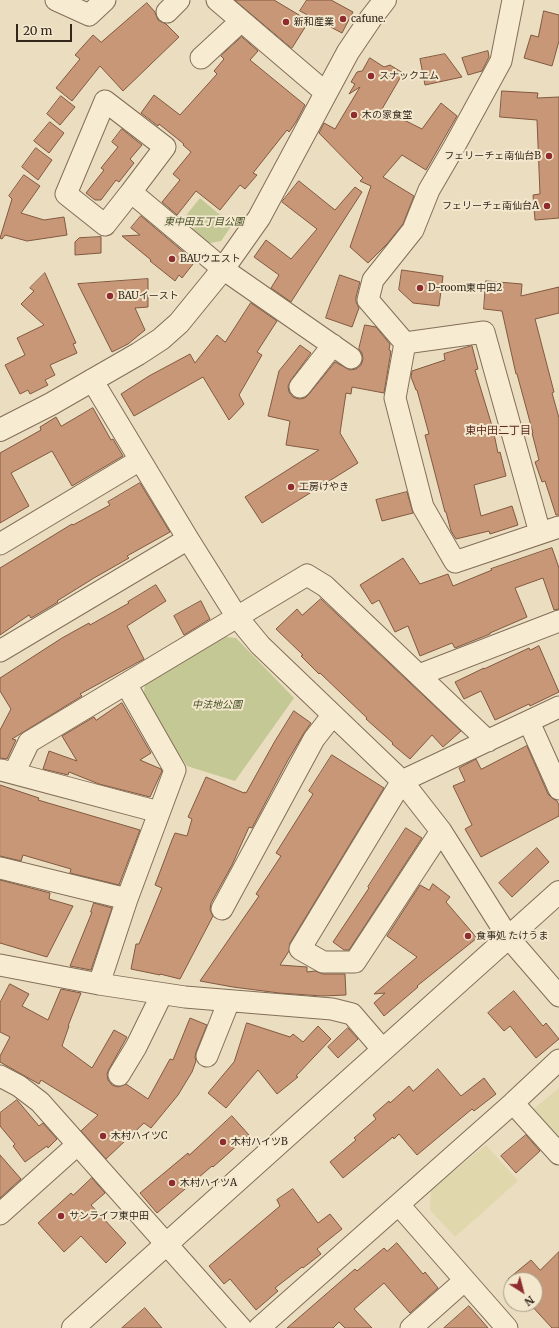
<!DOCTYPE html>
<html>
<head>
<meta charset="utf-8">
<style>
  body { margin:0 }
  #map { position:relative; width:559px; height:1328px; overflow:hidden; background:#ebddbf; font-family:Merriweather,serif }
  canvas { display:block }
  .north { position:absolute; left:503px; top:1272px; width:40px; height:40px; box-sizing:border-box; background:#f3e8ce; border:1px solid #a69b87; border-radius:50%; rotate:144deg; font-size:11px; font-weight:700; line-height:16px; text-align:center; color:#33271c }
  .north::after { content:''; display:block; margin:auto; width:14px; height:18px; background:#8f2c2e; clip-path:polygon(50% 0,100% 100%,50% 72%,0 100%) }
  .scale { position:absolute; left:16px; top:24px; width:56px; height:18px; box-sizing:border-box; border:2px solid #33271c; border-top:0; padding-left:5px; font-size:12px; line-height:14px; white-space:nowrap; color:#33271c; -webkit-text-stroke:3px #f3e8ce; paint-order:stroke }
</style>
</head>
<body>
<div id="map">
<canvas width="559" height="1328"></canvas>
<div class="north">N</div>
<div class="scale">20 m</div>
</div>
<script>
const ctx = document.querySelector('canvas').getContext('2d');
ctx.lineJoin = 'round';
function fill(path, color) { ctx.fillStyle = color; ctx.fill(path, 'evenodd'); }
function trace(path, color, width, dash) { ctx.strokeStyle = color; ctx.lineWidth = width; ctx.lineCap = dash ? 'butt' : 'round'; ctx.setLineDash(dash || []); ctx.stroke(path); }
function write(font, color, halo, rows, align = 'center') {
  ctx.font = font + ' Merriweather,"Noto Sans JP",serif'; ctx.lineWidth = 4; ctx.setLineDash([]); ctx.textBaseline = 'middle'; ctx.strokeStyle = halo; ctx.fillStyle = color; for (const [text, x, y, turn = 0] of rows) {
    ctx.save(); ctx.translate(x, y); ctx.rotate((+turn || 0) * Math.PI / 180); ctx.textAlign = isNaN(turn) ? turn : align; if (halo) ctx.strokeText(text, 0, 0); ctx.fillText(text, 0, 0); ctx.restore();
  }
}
const farmland = new Path2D(`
  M559,1088V1142L531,1111Z
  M486,1145L518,1181L455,1237L430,1210L431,1190Z`);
const green = new Path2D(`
  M200,198L232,225L221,241L205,244L180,223Z
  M215,636L236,638L294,698L235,781L187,766L143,700L145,684Z`);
const building = new Path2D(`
  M235,0H274L309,21L292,48Z
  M307,0H331L353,12L342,33L300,11Z
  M147,3L155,12L156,15L158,20L166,24L179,37L123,91L100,66L72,101L56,88L80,59L75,55L93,35L101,42Z
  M544,11L559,15V41L552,66L524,58L531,35L538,37Z
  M242,37L258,51L250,60L305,105L296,122L289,132L287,130L253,173L257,175L245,189L240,185L220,210L196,191L177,215L162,202L180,180L173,174L191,152L183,145L184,144L159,124L158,126L141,113L154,95L180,115L217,74L214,71L224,59L221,56Z
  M488,51L489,57L482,71L468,75L462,58Z
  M445,54L462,77L425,85L420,59Z
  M370,58L384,67L390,65L403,73L382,109L422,129L441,103L457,116L426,170L402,155L383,177L414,196L403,224L387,244L368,263L350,247L371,186L360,181L363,178L319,133L324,123L335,129L360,87L349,94L355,84L351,82L357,72L362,71Z
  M502,91L538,93L537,98L559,97V218L535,220L533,195L540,194L537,120L500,117Z
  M61,96L75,107L60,125L47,114Z
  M50,122L64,133L49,153L34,141Z
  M122,129L142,145L130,159L134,163L119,182L116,180L101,200H95L86,193L104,170L101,168L118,147L112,142Z
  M36,148L52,160L38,180L22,167Z
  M24,175L40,186L21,213L44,220L64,217L67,235L27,241L5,235L2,239L0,238L12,199L9,196Z
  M299,181L335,210L355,187L362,192L291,302L271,288L279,275L254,257L266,240L291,259L317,229L282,202Z
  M141,216L192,259L190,262L193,264L182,278L179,275L175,281L150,261L151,260L122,236L140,235L131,228Z
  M101,237V253L75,255V242L79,238Z
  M402,270L443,276L439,306L413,303L399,290Z
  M45,273L76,343L73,344L77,353L50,365L55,375L45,380L48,385L30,394L28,390L20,394L5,365L25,355L17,338L44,325L21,304L34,291L30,288Z
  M340,275L360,282L356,297V302L359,308L352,327L326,318Z
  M148,279V307L135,308L145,330L128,344L112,352L78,284Z
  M486,281L522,284L521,296L559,287V313L535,319L554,392L552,393L559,418V515H556L545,481L542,482L535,462L539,460L532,433H533L517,374H516L502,311L484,309Z
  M251,303L277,321L257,352L262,355L239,395L244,404L229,420L203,377L134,416L121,394L149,376L190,354L195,363L217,335L225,342Z
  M365,325L376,327L390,344L389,350L391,351L384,393L352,387L351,394L346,393L340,433L358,463L262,523L245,497L319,450L286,445L290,421L268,416L279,371L300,345L311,353L291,380L288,386L289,392L293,397L299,399L305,398L309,394L335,362L350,370L356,369L361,365L363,359L362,353L359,349Z
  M472,346L478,369L475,370L493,429L498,453L500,452L506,476L474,485L481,516L512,506L518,525L490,534L489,531L456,539L451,531L446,512H445L425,435L429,434L417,390H416L411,377L412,371L445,360L444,354Z
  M93,408L111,440L113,439L123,456L72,486L52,451L11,473L29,506L0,523V453L41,430L40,427L56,417L61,426Z
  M140,483L170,532L127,556L129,558L94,578L57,601L58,602L31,618L29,615L0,635V568L72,524L73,525L110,505L108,502Z
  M407,492L413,513L382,521L376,500Z
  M552,548L559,568V609L554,610L543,578L515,588L527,617L490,633V634L455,648L452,643L420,656L408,626L395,632L379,600L372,604L360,585L403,558L420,584L448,574L453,586L492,570L491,569Z
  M156,585L166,601L127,626L144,659L80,694L82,696L12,739L16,740L7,759L0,758V730L11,709L0,691V678L62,638L89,623L90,625L129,603L128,602Z
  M321,599L461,731L443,747L432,735L410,759L392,744L393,743L366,719L367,718L320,673L319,674L301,656L303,655L276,629L297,609L302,615Z
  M201,601L210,619L184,635L174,616Z
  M539,646L559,692L530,706L529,704L495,720L481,691L464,699L455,682L484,668V669L529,648L530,650Z
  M122,703L151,753L140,760L161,769L162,771L150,797L99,784L69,772L68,775L43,769L49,751L77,761L62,736L94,717L96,720Z
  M294,711L311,723L304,733L288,760L252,828L249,827L232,865L211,903L210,910L213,916L180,979L160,974V975L131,969L136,944H139L162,888L155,885L172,840L175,833L187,836L192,819L188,817L206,777L244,793V792L246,793L275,741Z
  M527,746L548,794L552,798L557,801L559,805V816L481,857L465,829L472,825L453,786L465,781L459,768L476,759L481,769Z
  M332,755L384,788L290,943L289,951L280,965L307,967V972L315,971L323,974H345L346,995L322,996L279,993L233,987L200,981L259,896L256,894L281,856L276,853L313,794L309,791Z
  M0,785L39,798L38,800L140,830L119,885L70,873L71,869L23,855L21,861L0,856Z
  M406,828L422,838L349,950H344L333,942L369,888L368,887Z
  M537,848L549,862L512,897L499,883Z
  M0,880L50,893L49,899L73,906L47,957L0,943Z
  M433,884L450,897L446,902L477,938L417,986L418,987L384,1016L374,1003L385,993L374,994L417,957L387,936L420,885L429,890Z
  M94,903L112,908L91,970L70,966L92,912H91Z
  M10,984L29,994L22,1006L48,1020L61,989L81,993L68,1026H69L62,1046L92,1068L114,1030L127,1037L109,1069L107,1074L108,1080L112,1085L118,1087L126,1084L148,1099L170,1059L173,1060L190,1018L207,1025L196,1052L195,1057L196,1061L192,1072L178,1095L151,1128L144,1123L106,1159L81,1131L98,1115L41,1080L39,1084L0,1062V1056L10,1037L0,1032V1003Z
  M514,991L543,1026L546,1023L559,1039L536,1058L510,1026L504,1031L488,1013Z
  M247,1023L290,1037L293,1034L303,1042L318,1026L331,1039L296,1076L298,1077L277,1094L258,1070L226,1108L208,1093L234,1062Z
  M348,1028L358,1039L338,1058L328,1047Z
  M438,1069L461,1096L484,1078L496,1094L474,1111L472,1109L417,1155L399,1134L394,1139L393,1137L343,1178L330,1162L356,1140L354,1138L376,1119L373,1115L389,1101L390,1103L409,1086L413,1091Z
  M17,1100L39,1126L43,1123L57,1139L48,1148L47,1146L25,1162L13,1146L15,1144L0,1126V1113Z
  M232,1116L249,1135L213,1167L212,1166L157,1213L140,1193L188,1153L189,1155Z
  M526,1135L540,1151L516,1173L501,1156Z
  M0,1155L21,1179L0,1198Z
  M92,1178L105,1193L91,1205L126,1243L106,1263L81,1236L64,1252L38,1223L71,1193L73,1195Z
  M293,1189L318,1223L330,1214L342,1229L317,1249L321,1254L303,1268L302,1267L275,1288L278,1291L256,1310L230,1279L224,1284L209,1266L280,1206L277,1200Z
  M397,1243L423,1274L425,1272L438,1288L410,1313L384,1283L354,1309L372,1328H345L339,1322L333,1328H287L355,1269L357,1271L384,1248L387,1251Z
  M559,1252V1328H552L530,1304H535V1280H511V1282L508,1279L531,1260L540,1270Z
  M469,1306L488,1328H444Z
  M145,1308L162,1328H122Z`);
const minor = new Path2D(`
  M56,0L89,15L105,0
  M217,0L326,93
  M513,0L501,61L454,147L429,190L413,230L373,280L368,300L405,343L395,398L423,507L455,562L559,527
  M167,12L179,0
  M201,58L241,21
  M131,192L165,147L105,101L66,194L105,225L131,192L223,269L351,358
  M405,343L484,332L540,533
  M92,380L188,539L237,617L260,645L402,781L441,831L508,937L559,996
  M300,387L333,345
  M0,544L140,460
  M0,651L188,539
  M419,675L559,621
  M529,722L559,789
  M1,770L159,812
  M14,773L29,742L307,575L325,586L488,741
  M441,831L355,962H323L300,949L402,781L559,707
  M0,868L127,899
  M222,909L314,739L332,716
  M0,965L99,984L185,997L332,1009L352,1014L383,1050
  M99,984L127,899L175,770L126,684
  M207,1056L229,1001
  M119,1075L136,1047L162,994
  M0,1076L19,1086L40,1102L241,1328
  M513,1103L559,1154
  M399,1205L507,1328
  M0,1214L77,1145
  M259,1328L513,1103L559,1060
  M411,1328L464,1281`);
const tertiary = new Path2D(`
  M0,430L51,404L138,354L161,339L179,323L223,269L259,218L348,52L371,18L385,0
  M73,1328L559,892`);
const markers = [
  [343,19,4,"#8f2c2e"],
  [286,22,4,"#8f2c2e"],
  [371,76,4,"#8f2c2e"],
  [354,115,4,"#8f2c2e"],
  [549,156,4,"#8f2c2e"],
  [547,206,4,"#8f2c2e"],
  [172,259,4,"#8f2c2e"],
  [420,288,4,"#8f2c2e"],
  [110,296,4,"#8f2c2e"],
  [291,487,4,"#8f2c2e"],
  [468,936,4,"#8f2c2e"],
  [103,1136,4,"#8f2c2e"],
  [223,1142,4,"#8f2c2e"],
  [172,1183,4,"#8f2c2e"],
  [61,1216,4,"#8f2c2e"]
];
const poiNames = [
  ["cafune.",351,19],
  ["新和産業",294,22],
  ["スナックエム",379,76],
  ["木の家食堂",362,115],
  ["フェリーチェ南仙台B",541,156,"right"],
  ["フェリーチェ南仙台A",539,206,"right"],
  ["BAUウエスト",180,259],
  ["D-room東中田2",428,288],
  ["BAUイースト",118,296],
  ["工房けやき",299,487],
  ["食事処 たけうま",476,936],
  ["木村ハイツC",111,1136],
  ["木村ハイツB",231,1142],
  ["木村ハイツA",180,1183],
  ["サンライフ東中田",69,1216]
];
const parkNames = [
  ["東中田五丁目公園",204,222],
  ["中法地公園",217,705]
];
const neighbourhoodNames = [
  ["東中田二丁目",498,431]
];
fill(farmland, '#e0d7ad');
fill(green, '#c3c894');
fill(building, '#c89777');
trace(building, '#815940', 1);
trace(minor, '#836e59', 23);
trace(tertiary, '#836e59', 24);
trace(minor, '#f7ebd2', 21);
trace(tertiary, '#f7ebd2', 22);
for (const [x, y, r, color] of markers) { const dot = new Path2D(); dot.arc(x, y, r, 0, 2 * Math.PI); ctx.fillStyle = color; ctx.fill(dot); trace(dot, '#f3e8ce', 1.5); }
write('10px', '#33271c', '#f3e8ce', poiNames, 'left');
write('italic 10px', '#444f24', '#f3e8ce', parkNames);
write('11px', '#5d2a1e', '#f3e8ce', neighbourhoodNames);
</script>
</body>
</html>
